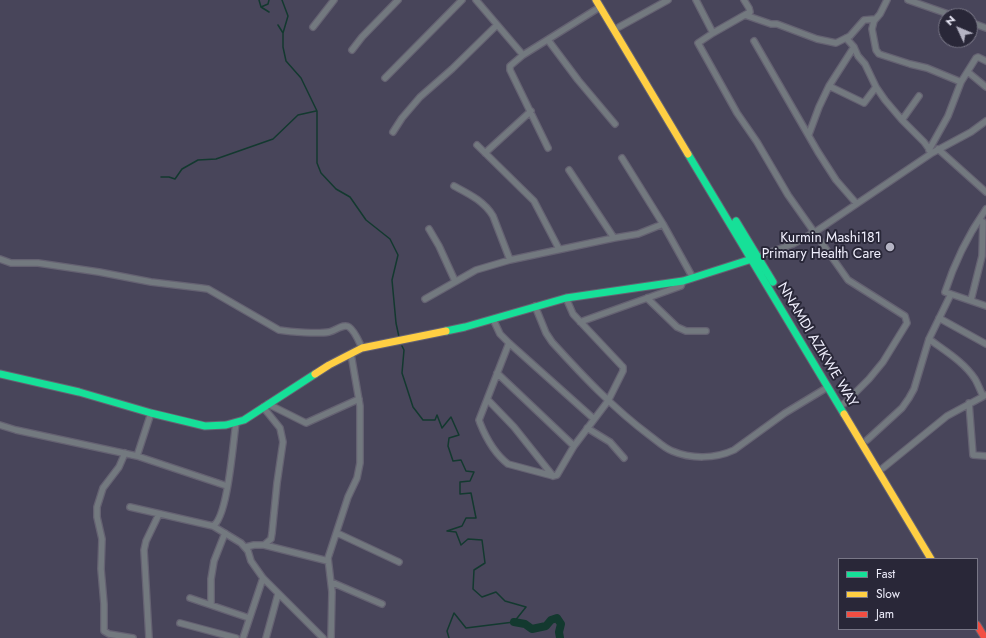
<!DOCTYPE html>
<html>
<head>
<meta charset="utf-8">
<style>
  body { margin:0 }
  #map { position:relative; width:986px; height:638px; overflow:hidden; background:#48455a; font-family:Jost,sans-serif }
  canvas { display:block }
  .legend { position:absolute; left:838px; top:558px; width:140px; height:72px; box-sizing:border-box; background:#292738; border:1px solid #797787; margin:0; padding:5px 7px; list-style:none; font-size:12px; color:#f0effd }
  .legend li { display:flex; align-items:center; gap:8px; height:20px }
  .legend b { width:20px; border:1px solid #797787 }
  .north { position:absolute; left:938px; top:8px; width:40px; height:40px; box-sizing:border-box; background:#292738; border:1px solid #797787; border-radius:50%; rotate:314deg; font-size:11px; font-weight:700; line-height:16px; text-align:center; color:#f0effd }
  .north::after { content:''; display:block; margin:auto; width:14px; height:18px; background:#b5b4c4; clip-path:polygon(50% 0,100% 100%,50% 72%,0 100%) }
</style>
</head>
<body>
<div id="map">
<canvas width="986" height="638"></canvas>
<ul class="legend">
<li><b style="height:5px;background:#16e098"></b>Fast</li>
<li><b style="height:5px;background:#ffcf43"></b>Slow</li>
<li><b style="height:5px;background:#f24e42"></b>Jam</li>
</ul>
<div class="north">N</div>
</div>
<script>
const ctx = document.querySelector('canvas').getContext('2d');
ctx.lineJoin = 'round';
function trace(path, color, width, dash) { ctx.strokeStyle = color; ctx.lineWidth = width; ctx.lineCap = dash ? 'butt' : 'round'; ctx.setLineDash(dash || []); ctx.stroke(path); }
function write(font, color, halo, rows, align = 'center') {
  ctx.font = font + ' Jost,sans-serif'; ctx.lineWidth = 4; ctx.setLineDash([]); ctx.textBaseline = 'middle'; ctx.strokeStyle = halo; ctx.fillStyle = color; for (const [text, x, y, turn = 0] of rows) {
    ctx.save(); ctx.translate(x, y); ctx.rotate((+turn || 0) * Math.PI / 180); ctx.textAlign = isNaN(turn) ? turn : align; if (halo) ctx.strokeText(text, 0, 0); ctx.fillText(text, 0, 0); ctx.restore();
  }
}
const stream = new Path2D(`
  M259,0L261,7L269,12
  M282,0L288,16L283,33
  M261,7L268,4L269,0
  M278,25L283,33V47L286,61L301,78L317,111V163L321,173L336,189L350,197L366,220L390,239L398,255L392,280L396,323L399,337
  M161,177H169L175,179L182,169L198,160L216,159L273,139L298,115L316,111
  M402,346L404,350L402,373L413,407L423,420H435L437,415L442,428L451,417L459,435L449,438L448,446L453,461L461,460L466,471L474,472L470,481L460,482V494L471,493L476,518H466L462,526L447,531L456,532L461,545L468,539L482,540L485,563L474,570L473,589L482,597L496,592L505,601L526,607L514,622L466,628L454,613L447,631L449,638`);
const river = new Path2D(`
  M514,622L525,624L532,629L546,626L551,620L557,618L561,624L559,632L560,638`);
const street = new Path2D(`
  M476,0L523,55
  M696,0L713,33L750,12L749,8L744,0
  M887,0L880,14L874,21L872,29L876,50L879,54L910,64L927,68L961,82
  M908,0L954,16
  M745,15L771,24H777L817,39L836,43L850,36L864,20L875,19
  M970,22L986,28
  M313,27L334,0
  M619,27L668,0
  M713,33L698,43L737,113L757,142L788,195L848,280L905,316L907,323L883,362L869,379L845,403L839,406
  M846,38L854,47L858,56L865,64L876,87L885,100L902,120L924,142L932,153
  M548,40L578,80L615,124
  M754,41L818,152L836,180L856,203
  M352,50L362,37L398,0
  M968,72L986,87
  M385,78L462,0
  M829,86L864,103L876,87
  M902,120L919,96
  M393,132L402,118L420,97L452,69L497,25
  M809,134L819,107L829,86L854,47
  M477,145L534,201L559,249
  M548,148L510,70V66L523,55L600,7
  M938,149L986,192
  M929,150L948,116L961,82L976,58L978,57L986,61
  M485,153L531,111
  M622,158L663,224L693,278
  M569,170L614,238L638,234L663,224
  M454,186C469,194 484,201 493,216L510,260
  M986,209C968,235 955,261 945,292L986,306
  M429,229L439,246L455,281
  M757,257L793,244L815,232L932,153L971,132L986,121
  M0,259L11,263H38L99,272L151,282L201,288L208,289L279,330C291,332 318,334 329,332C335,331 344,323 349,327C355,331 359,342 362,348
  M647,298L677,327L686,331H706
  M425,299L476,270L510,260L614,238
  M971,300L982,256L983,222
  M535,306L546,333L552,342C582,375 613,408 649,435C656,440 664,448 672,451C691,459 715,459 734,450L785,413L828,387
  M939,318L986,344
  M493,319L500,334L509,343L594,419
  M580,322L681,286L683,281
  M929,339C945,351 964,362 975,379C978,384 980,390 983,396
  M509,343L479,420L480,423C486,438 495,454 508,464L553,476L557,475L574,446L608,401L623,371V367L621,365L573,314L566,298
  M497,373L574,446
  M488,400L514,427L553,476
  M969,403L973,455L986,456
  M268,404L306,423L359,399
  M0,425L16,430L137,456L227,486
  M587,428L610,442L624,458
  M867,440L902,408L909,398L914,389L929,339L951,294
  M125,453L119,467L103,488L97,507V517L102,539L101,569L104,604V631L109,634L133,638
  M137,456L151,413
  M883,468L947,416L986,395
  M130,507L213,526L241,543L248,551L251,561L263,578L323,638
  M213,526C228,517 233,442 236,423
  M337,533L399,562
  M264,545L328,561
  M246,547L254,545H264L271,539L272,533L277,483L283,442L280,428L263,407
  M331,582L382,604
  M190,598L249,618
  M211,605V579L214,561L225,533
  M180,623L236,638
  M149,638L144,550L146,541L159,514
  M243,638L263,578
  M266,638L278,594
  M331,638L332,592L328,558L348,497L357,478L360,463V406L351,354`);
const fast = new Path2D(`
  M688,154L844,414
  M736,221L773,282
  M446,331L465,327L566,298L683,281L755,258
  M0,374L79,392L151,413L205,426L226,425L244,420L315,374`);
const slow = new Path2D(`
  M596,0L688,154
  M315,374L329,365L362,348L446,331
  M844,414L931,559`);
const jam = new Path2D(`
  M977,625L985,638`);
const markers = [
  [890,247,5,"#b5b4c4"]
];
const poiNames = [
  ["Kurmin Mashi181",881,239],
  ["Primary Health Care",881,255]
];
const streetNames = [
  ["NNAMDI AZIKWE WAY",817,345,59]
];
trace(stream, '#13392f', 1.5);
trace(river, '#13392f', 8);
trace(street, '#656272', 8);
trace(fast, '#656272', 9);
trace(slow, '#656272', 9);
trace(jam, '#656272', 9);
trace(street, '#73797f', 5.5);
trace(fast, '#16e098', 7);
trace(slow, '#ffcf43', 7);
trace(jam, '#f24e42', 7);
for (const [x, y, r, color] of markers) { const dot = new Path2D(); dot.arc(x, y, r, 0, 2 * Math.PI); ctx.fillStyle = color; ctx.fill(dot); trace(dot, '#292738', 1.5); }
write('14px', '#f0effd', '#292738', poiNames, 'right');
write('14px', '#f0effd', '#292738', streetNames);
</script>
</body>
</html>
